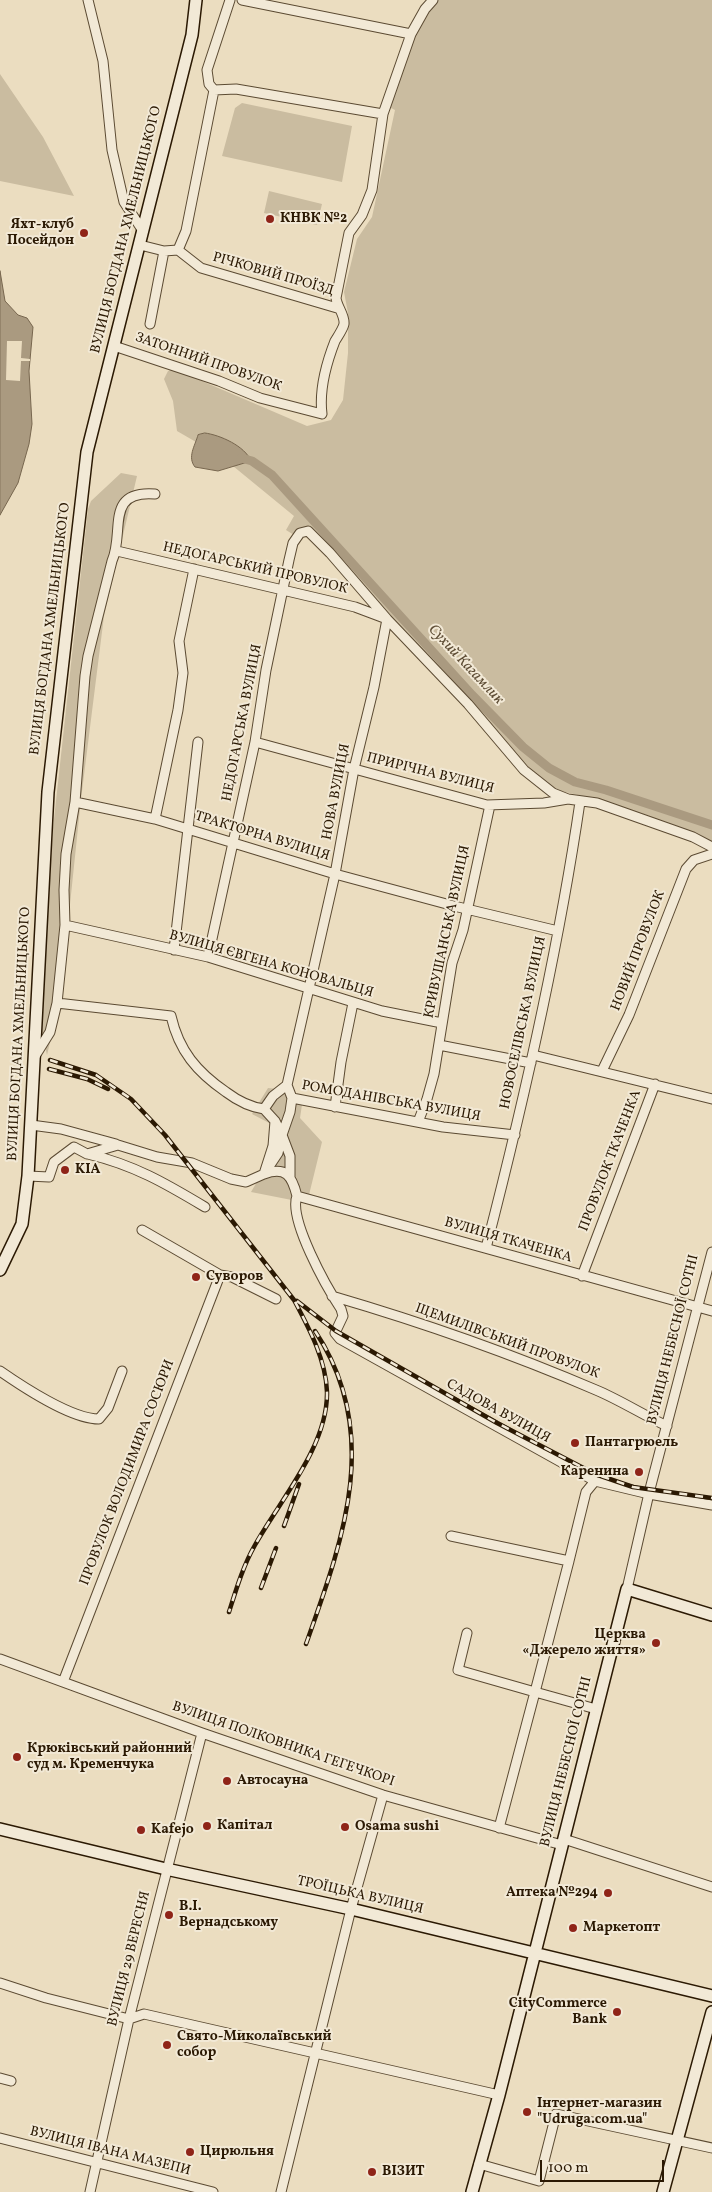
<!DOCTYPE html>
<html>
<head>
<meta charset="utf-8">
<style>
  body { margin:0 }
  #map { position:relative; width:712px; height:2192px; overflow:hidden; background:#ebddc0; font-family:Vollkorn,serif }
  canvas { display:block }
  .scale { position:absolute; left:540px; top:2160px; width:124px; height:22px; box-sizing:border-box; border:2px solid #2b1903; border-top:0; padding-left:6px; font-size:15px; line-height:18px; white-space:nowrap; color:#2b1903; -webkit-text-stroke:4px #f2e9d6; paint-order:stroke }
</style>
</head>
<body>
<div id="map">
<canvas width="712" height="2192"></canvas>
<div class="scale">100 m</div>
</div>
<script>
const ctx = document.querySelector('canvas').getContext('2d');
ctx.lineJoin = 'round';
function fill(path, color) { ctx.fillStyle = color; ctx.fill(path, 'evenodd'); }
function trace(path, color, width, dash) { ctx.strokeStyle = color; ctx.lineWidth = width; ctx.lineCap = dash ? 'butt' : 'round'; ctx.setLineDash(dash || []); ctx.stroke(path); }
function write(font, color, halo, rows, align = 'center') {
  ctx.font = font + ' Vollkorn,serif'; ctx.lineWidth = 4; ctx.setLineDash([]); ctx.textBaseline = 'middle'; ctx.strokeStyle = halo; ctx.fillStyle = color; for (const [text, x, y, turn = 0] of rows) {
    ctx.save(); ctx.translate(x, y); ctx.rotate((+turn || 0) * Math.PI / 180); ctx.textAlign = isNaN(turn) ? turn : align; if (halo) ctx.strokeText(text, 0, 0); ctx.fillText(text, 0, 0); ctx.restore();
  }
}
const green = new Path2D(`
  M436,0H712V841L649,816L595,799L561,791L545,783L515,754L309,527L294,535L286,530L294,516L233,466L251,461C233,445 224,433 198,435L196,442L177,431L173,401L164,379L168,371L174,369L307,426L331,420L343,400L348,353V313L344,292L357,239L372,217L395,110L389,107L413,38Z
  M0,74L43,137L74,196L0,181Z
  M242,103L352,126L342,182L222,156L235,108Z
  M269,191L322,204L317,225L264,213Z
  M121,473L137,476L104,616L81,799L60,1000L47,1055L41,1029L53,828L88,509L91,501Z
  M268,1088L277,1089L303,1098L300,1118L322,1142L307,1203L251,1192L258,1180L273,1125L252,1114Z`);
const water = new Path2D(`
  M0,271L5,301L18,315L27,318L33,327L29,371L32,424L29,444L18,483L0,515Z
  M205,433C220,435 245,446 251,461L218,471L195,467C187,457 195,446 198,435Z`);
const pier = new Path2D(`
  M7,341H22L21,358L30,359V361H21L20,381L6,380Z`);
const canal = new Path2D(`
  M241,458L252,461L272,475L472,695L523,747L549,768L575,782L606,790L712,825`);
const street = new Path2D(`
  M88,0L103,61L112,150L124,202L143,231
  M242,0L411,34
  M214,90L236,89L383,114
  M140,245L164,251
  M178,250L201,268L337,308
  M150,324L164,251L178,250L186,231L214,90L209,84L207,70L230,0
  M114,346L219,381L260,398L322,414C319,390 326,364 335,341C338,336 343,329 344,324C345,315 337,307 336,298L349,233L362,215L372,190L383,114L411,34L425,9L433,0
  M117,551L355,607L387,619L468,704L524,770L553,793L568,799
  M255,742L487,805L544,803L568,799L597,803L693,837L712,847
  M75,802L155,819L335,874L454,906L558,931
  M155,819L178,710L183,673L179,641L194,569
  M65,925L208,957L382,1011L442,1023
  M174,950L198,742
  M208,957L255,742L266,670L289,560L293,543L300,533L308,531L330,553L387,619L374,687L354,769L335,874L287,1085L273,1096L264,1109L275,1121L282,1135L278,1153L264,1174C286,1166 292,1176 297,1196
  M57,1003L171,1016C179,1051 197,1072 226,1092C238,1101 249,1107 264,1109
  M439,1045L531,1063
  M533,1055L712,1099
  M35,1056L50,1032L57,1003L65,925L64,890L66,854L75,802L85,676L88,656L112,561C125,532 104,490 155,494
  M602,1071L629,1015L686,869L694,860L712,854
  M287,1085L292,1098L290,1112L282,1135L290,1156V1177
  M292,1098L443,1127L515,1135
  M335,1107L341,1062L353,1003
  M418,1122L427,1099L434,1074L452,963L463,930L490,805
  M31,1125L61,1129L116,1144
  M88,1154C134,1165 165,1183 205,1207
  M28,1176L49,1177L54,1162L74,1147L87,1154L118,1145L157,1157L192,1163L231,1179L246,1182L264,1174L273,1146L275,1121
  M297,1196C288,1219 327,1288 341,1309L343,1316L335,1333L340,1339L595,1481L649,1494L712,1505
  M297,1196L712,1311
  M142,1230L220,1275L232,1277L276,1299
  M486,1248C524,1101 558,952 580,802
  M582,1276L655,1084
  M332,1296C421,1322 510,1353 596,1390C620,1400 643,1415 667,1426
  M0,1371C23,1387 72,1419 99,1419L108,1408L122,1371
  M451,1536L569,1561L535,1692L596,1709
  M569,1561L586,1492L595,1481
  M627,1589L650,1489L712,1252
  M467,1633L458,1670L535,1692L499,1828
  M0,1659L202,1733L383,1795L562,1845
  M63,1682L220,1275
  M564,1839L712,1887
  M0,1983L46,1998L129,2019L144,2014L499,2095
  M0,2078L11,2081
  M0,2138L213,2192
  M479,2164L539,2181L556,2114L712,2148
  M90,2192L129,2019L202,1733
  M281,2192L351,1909L383,1795`);
const secondary = new Path2D(`
  M0,1270L22,1224L28,1176L48,792L87,452L192,35L196,0
  M0,1829L166,1869L351,1909L712,1996
  M472,2192L499,2095L627,1589L712,1615
  M663,2192L712,2012`);
const rail = new Path2D(`
  M50,1060L96,1075L131,1099L165,1135L294,1300C309,1328 326,1360 327,1392C328,1446 280,1500 255,1545C243,1566 236,1590 229,1612
  M49,1069L87,1079L108,1089
  M297,1301L336,1331L497,1423L595,1474L633,1487L712,1498
  M284,1526L299,1484
  M261,1588L276,1548
  M306,1644C343,1540 383,1433 315,1331`);
const markers = [
  [270,219,5,"#8f2418"],
  [84,233,5,"#8f2418"],
  [65,1170,5,"#8f2418"],
  [196,1277,5,"#8f2418"],
  [575,1443,5,"#8f2418"],
  [639,1472,5,"#8f2418"],
  [656,1643,5,"#8f2418"],
  [17,1757,5,"#8f2418"],
  [227,1781,5,"#8f2418"],
  [207,1826,5,"#8f2418"],
  [345,1827,5,"#8f2418"],
  [141,1830,5,"#8f2418"],
  [608,1893,5,"#8f2418"],
  [169,1915,5,"#8f2418"],
  [573,1928,5,"#8f2418"],
  [617,2012,5,"#8f2418"],
  [167,2045,5,"#8f2418"],
  [527,2112,5,"#8f2418"],
  [190,2152,5,"#8f2418"],
  [372,2172,5,"#8f2418"]
];
const poiNames = [
  ["КНВК №2",280,219],
  ["Яхт-клуб",74,225,"right"],
  ["Посейдон",74,241,"right"],
  ["KIA",75,1170],
  ["Суворов",206,1277],
  ["Пантагрюель",585,1443],
  ["Каренина",629,1472,"right"],
  ["Церква",646,1635,"right"],
  ["«Джерело життя»",646,1651,"right"],
  ["Крюківський районний",27,1749],
  ["суд м. Кременчука",27,1765],
  ["Автосауна",237,1781],
  ["Капітал",217,1826],
  ["Osama sushi",355,1827],
  ["Kafejo",151,1830],
  ["Аптека №294",598,1893,"right"],
  ["В.І.",179,1907],
  ["Вернадському",179,1923],
  ["Маркетопт",583,1928],
  ["CityCommerce",607,2004,"right"],
  ["Bank",607,2020,"right"],
  ["Свято-Миколаївський",177,2037],
  ["собор",177,2053],
  ["Iнтернет-магазин",537,2104],
  ["\"Udruga.com.ua\"",537,2120],
  ["Цирюльня",200,2152],
  ["ВІЗИТ",382,2172]
];
const streetNames = [
  ["ВУЛИЦЯ БОГДАНА ХМЕЛЬНИЦЬКОГО",127,230,-76],
  ["РІЧКОВИЙ ПРОЇЗД",273,275,16],
  ["ЗАТОННИЙ ПРОВУЛОК",208,363,19],
  ["НЕДОГАРСЬКИЙ ПРОВУЛОК",255,569,13],
  ["ВУЛИЦЯ БОГДАНА ХМЕЛЬНИЦЬКОГО",51,629,-83],
  ["НЕДОГАРСЬКА ВУЛИЦЯ",243,723,-79],
  ["ПРИРІЧНА ВУЛИЦЯ",430,774,14],
  ["НОВА ВУЛИЦЯ",337,792,-79],
  ["ТРАКТОРНА ВУЛИЦЯ",262,837,17],
  ["КРИВУШАНСЬКА ВУЛИЦЯ",448,932,-78],
  ["НОВИЙ ПРОВУЛОК",639,951,-69],
  ["ВУЛИЦЯ ЄВГЕНА КОНОВАЛЬЦЯ",271,965,16],
  ["НОВОСЕЛІВСЬКА ВУЛИЦЯ",524,1023,-78],
  ["ВУЛИЦЯ БОГДАНА ХМЕЛЬНИЦЬКОГО",20,1034,-87],
  ["РОМОДАНІВСЬКА ВУЛИЦЯ",391,1102,10],
  ["ПРОВУЛОК ТКАЧЕНКА",611,1161,-69],
  ["ВУЛИЦЯ ТКАЧЕНКА",508,1241,16],
  ["ВУЛИЦЯ НЕБЕСНОЇ СОТНІ",674,1340,-76],
  ["ЩЕМИЛІВСЬКИЙ ПРОВУЛОК",507,1342,20],
  ["САДОВА ВУЛИЦЯ",498,1412,29],
  ["ПРОВУЛОК ВОЛОДИМИРА СОСЮРИ",128,1473,-69],
  ["ВУЛИЦЯ ПОЛКОВНИКА ГЕГЕЧКОРІ",283,1745,19],
  ["ВУЛИЦЯ НЕБЕСНОЇ СОТНІ",567,1762,-76],
  ["ТРОЇЦЬКА ВУЛИЦЯ",360,1896,13],
  ["ВУЛИЦЯ 29 ВЕРЕСНЯ",130,1959,-76],
  ["ВУЛИЦЯ ІВАНА МАЗЕПИ",110,2152,14]
];
const waterNames = [
  ["Сухий Кагамлик",465,665,47]
];
fill(green, '#cabca0');
fill(water, '#aa9a80');
trace(water, '#77664e', 1);
fill(pier, '#ebddc0');
trace(canal, '#aa9a80', 9);
trace(street, '#5b4a32', 11);
trace(secondary, '#2b1903', 14);
trace(street, '#f2e9d6', 9);
trace(secondary, '#f2e9d6', 11);
trace(rail, '#2b1903', 4.5);
trace(rail, '#f2e9d6', 2.5, [8]);
for (const [x, y, r, color] of markers) { const dot = new Path2D(); dot.arc(x, y, r, 0, 2 * Math.PI); ctx.fillStyle = color; ctx.fill(dot); trace(dot, '#f2e9d6', 2); }
write('bold 14px', '#2b1903', '#f2e9d6', poiNames, 'left');
write('14px', '#2b1903', '#f2e9d6', streetNames);
write('italic 15px', '#5e4d35', '#f2e9d6', waterNames);
</script>
</body>
</html>
